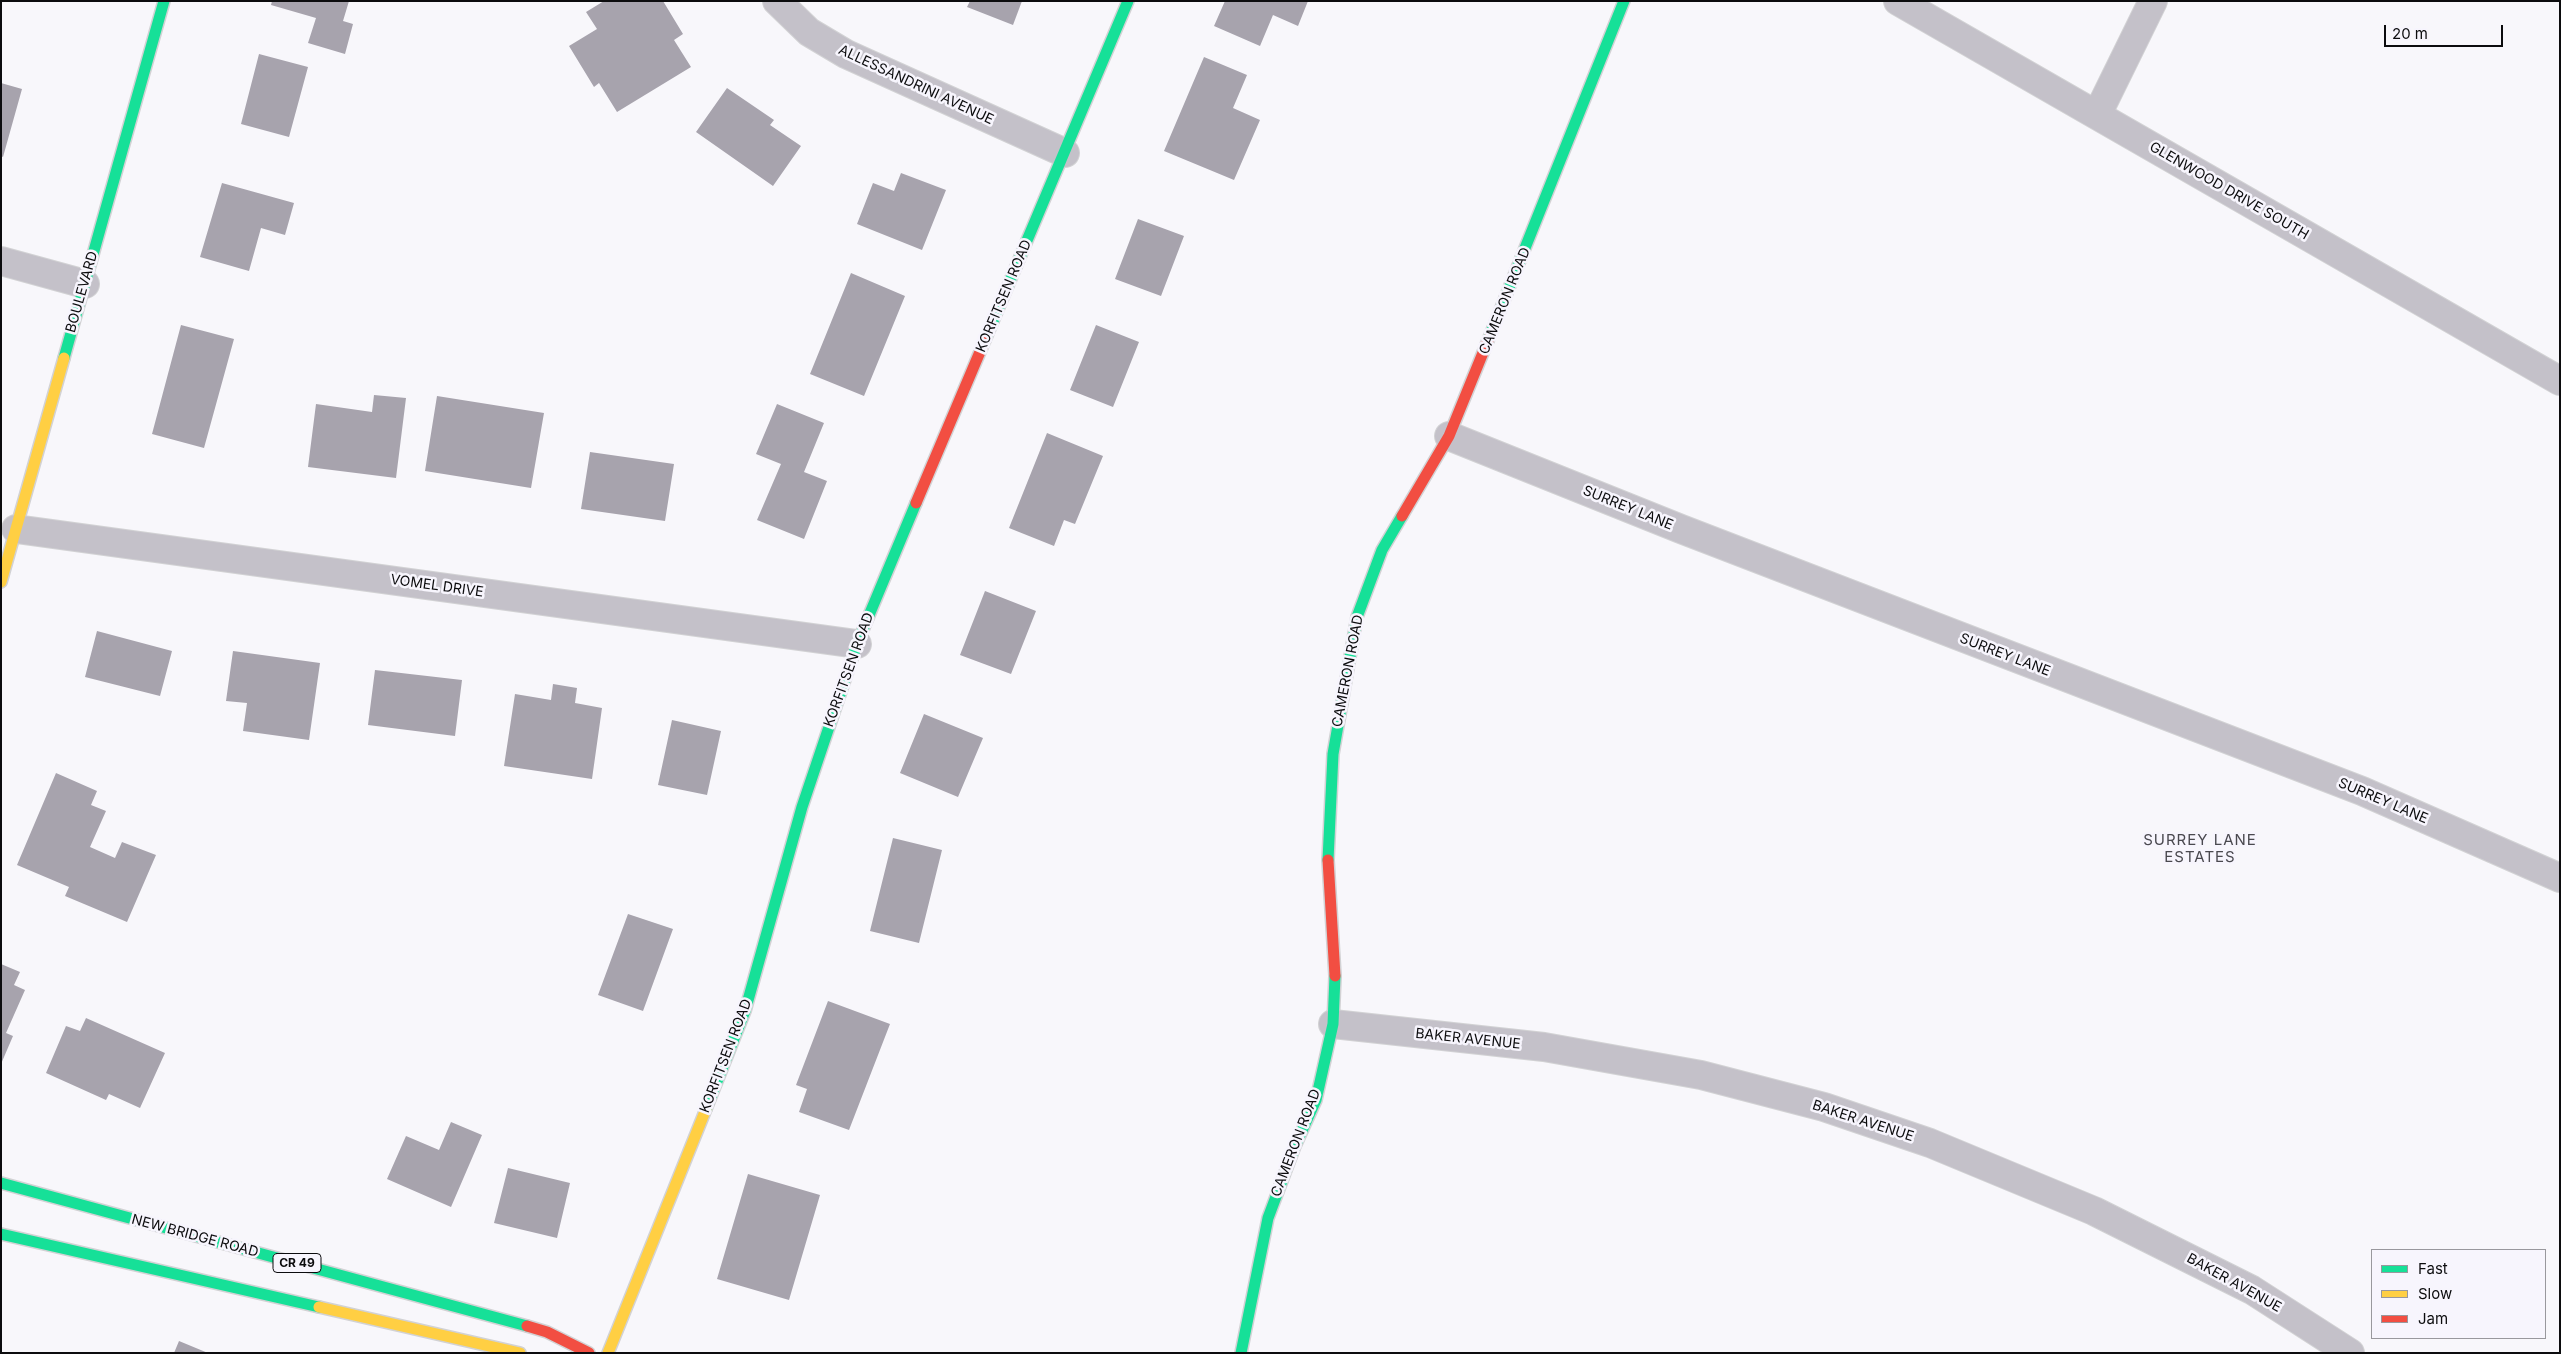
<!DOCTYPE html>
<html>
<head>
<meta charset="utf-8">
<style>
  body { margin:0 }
  #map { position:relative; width:2561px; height:1354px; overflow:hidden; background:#f8f7fb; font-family:Inter,sans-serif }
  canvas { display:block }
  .frame { position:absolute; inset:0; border:2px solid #0c0c0e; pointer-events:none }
  .legend { position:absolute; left:2371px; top:1249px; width:175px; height:90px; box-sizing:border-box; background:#f7f5fd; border:1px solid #99989d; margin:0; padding:6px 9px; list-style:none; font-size:15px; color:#0c0c0e }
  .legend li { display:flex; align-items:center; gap:10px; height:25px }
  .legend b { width:25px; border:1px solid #99989d }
  .scale { position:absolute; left:2384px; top:25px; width:119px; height:22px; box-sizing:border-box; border:2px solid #0c0c0e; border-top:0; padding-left:6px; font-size:15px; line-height:18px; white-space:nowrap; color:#0c0c0e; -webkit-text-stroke:4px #f7f5fd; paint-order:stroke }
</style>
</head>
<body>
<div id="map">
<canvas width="2561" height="1354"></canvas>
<div class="frame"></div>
<ul class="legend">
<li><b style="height:6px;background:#16e098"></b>Fast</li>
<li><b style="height:6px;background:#ffcf43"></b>Slow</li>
<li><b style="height:6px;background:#f24e42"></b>Jam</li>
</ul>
<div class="scale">20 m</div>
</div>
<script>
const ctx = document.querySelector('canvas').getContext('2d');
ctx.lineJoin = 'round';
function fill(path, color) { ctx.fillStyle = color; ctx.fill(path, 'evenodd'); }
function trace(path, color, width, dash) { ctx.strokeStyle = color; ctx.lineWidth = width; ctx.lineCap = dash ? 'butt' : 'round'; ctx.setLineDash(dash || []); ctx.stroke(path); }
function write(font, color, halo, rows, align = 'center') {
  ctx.font = font + ' Inter,sans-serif'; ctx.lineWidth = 5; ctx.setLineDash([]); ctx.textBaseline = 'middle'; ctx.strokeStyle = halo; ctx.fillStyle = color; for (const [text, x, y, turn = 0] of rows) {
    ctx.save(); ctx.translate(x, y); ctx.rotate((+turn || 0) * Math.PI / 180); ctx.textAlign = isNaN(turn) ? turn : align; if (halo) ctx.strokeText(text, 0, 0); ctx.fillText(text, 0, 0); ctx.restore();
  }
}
const building = new Path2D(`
  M272,1H349L343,21L353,24L345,54L308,43L316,18L271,5Z
  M604,1H663L683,34L674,40L691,67L617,112L599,83L594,87L569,46L597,29L586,12Z
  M970,1H1022L1013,25L967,7Z
  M1225,1H1308L1298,26L1273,15L1260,46L1214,26Z
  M259,54L308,67L289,137L241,124Z
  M1204,57L1247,75L1233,108L1260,120L1234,180L1164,151Z
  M1,83L22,89L3,157L1,156Z
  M727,88L774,120L770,125L801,146L773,186L696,132Z
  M901,173L946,190L922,250L857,224L873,183L894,191Z
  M222,183L294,203L285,235L261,228L249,271L200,257Z
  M1138,219L1184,236L1161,296L1115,279Z
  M851,273L905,296L864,396L810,374Z
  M181,325L234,339L204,448L152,434Z
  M1096,325L1139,342L1113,407L1070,390Z
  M374,395L406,398L396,478L308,467L316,404L372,412Z
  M437,396L544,413L531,488L425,471Z
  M777,404L824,423L804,472L827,481L804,539L757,520L781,464L756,454Z
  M1047,433L1103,456L1075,524L1064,520L1054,546L1009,528Z
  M590,452L674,464L665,521L581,509Z
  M985,591L1036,611L1011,674L960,655Z
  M97,631L172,651L160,696L85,677Z
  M233,651L320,663L309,740L243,731L247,703L226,701Z
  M375,670L462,680L455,736L368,725Z
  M553,684L577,688L575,703L602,708L592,779L504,766L515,694L551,700Z
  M924,714L983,738L958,797L900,773Z
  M672,720L721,731L707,795L658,785Z
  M56,773L97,791L91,805L106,811L90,847L115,858L122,842L156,855L127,922L65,896L69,887L17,865Z
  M893,838L942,850L919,943L870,931Z
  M628,914L673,929L643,1011L598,995Z
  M1,964L20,972L14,985L25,990L6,1033L13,1036L1,1064Z
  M828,1001L890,1024L849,1130L799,1112L807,1089L796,1085Z
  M86,1018L165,1053L140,1108L109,1094L106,1100L46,1073L66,1026L80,1031Z
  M451,1122L482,1135L451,1207L387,1179L406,1136L439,1150Z
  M508,1168L570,1183L557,1238L494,1223Z
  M748,1174L820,1195L789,1300L717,1279Z
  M179,1341L208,1353H174Z`);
const street = new Path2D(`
  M777,1L809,32L846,54L1065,153
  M1898,1L2560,381
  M2097,115L2153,1
  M1,261L85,284
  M1449,436L1681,529L2362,791L2560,878
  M16,529L857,644
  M1333,1024L1544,1047L1701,1075L1824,1107L1930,1143L2094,1211L2252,1290L2350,1353`);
const fast = new Path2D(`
  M1489,338L1624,1
  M985,340L1128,1
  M64,358L164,1
  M1328,860L1333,754L1357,617L1382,550L1402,516
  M706,1109L745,1011L802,807L857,644L916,503
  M1,1183L527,1326
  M1,1234L319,1307
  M1241,1353L1268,1218L1295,1146L1316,1100L1333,1024L1335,976`);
const slow = new Path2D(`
  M1,582L64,358
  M319,1307L520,1353
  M608,1353L706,1109`);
const jam = new Path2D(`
  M916,503L985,340
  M1402,516L1449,436L1489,338
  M1328,860L1335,976
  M527,1326L547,1332L589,1353`);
const shields = [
  [297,1263,48]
];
const shieldNames = [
  ["CR 49",297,1263]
];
const streetNames = [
  ["ALLESSANDRINI AVENUE",916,85,25],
  ["GLENWOOD DRIVE SOUTH",2229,191,30],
  ["BOULEVARD",82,292,-74],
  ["KORFITSEN ROAD",1004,296,-67],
  ["CAMERON ROAD",1505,301,-68],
  ["SURREY LANE",1628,508,22],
  ["VOMEL DRIVE",437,586,8],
  ["SURREY LANE",2005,655,21],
  ["KORFITSEN ROAD",849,670,-70],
  ["CAMERON ROAD",1348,671,-79],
  ["SURREY LANE",2383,801,23],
  ["BAKER AVENUE",1468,1039,6],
  ["KORFITSEN ROAD",726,1056,-69],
  ["BAKER AVENUE",1863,1121,18],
  ["CAMERON ROAD",1296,1143,-69],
  ["NEW BRIDGE ROAD",195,1236,15],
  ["BAKER AVENUE",2234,1283,29]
];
const neighbourhoodNames = [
  ["SURREY LANE",2200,840],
  ["ESTATES",2200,857]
];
fill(building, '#a7a3ad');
trace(street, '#d2d2d4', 30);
trace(fast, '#d2d2d4', 14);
trace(slow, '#d2d2d4', 14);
trace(jam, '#d2d2d4', 14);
trace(street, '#c4c1c9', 28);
trace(fast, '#16e098', 11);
trace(slow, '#ffcf43', 11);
trace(jam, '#f24e42', 11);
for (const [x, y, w] of shields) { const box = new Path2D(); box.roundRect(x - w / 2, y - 9.5, w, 19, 4); ctx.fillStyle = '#f7f5fd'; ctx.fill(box); trace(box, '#0c0c0e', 1); }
write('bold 12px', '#0c0c0e', null, shieldNames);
write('14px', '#0c0c0e', '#f7f5fd', streetNames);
ctx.letterSpacing = '1px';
write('15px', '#4a494f', '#f7f5fd', neighbourhoodNames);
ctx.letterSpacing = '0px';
</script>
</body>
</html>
